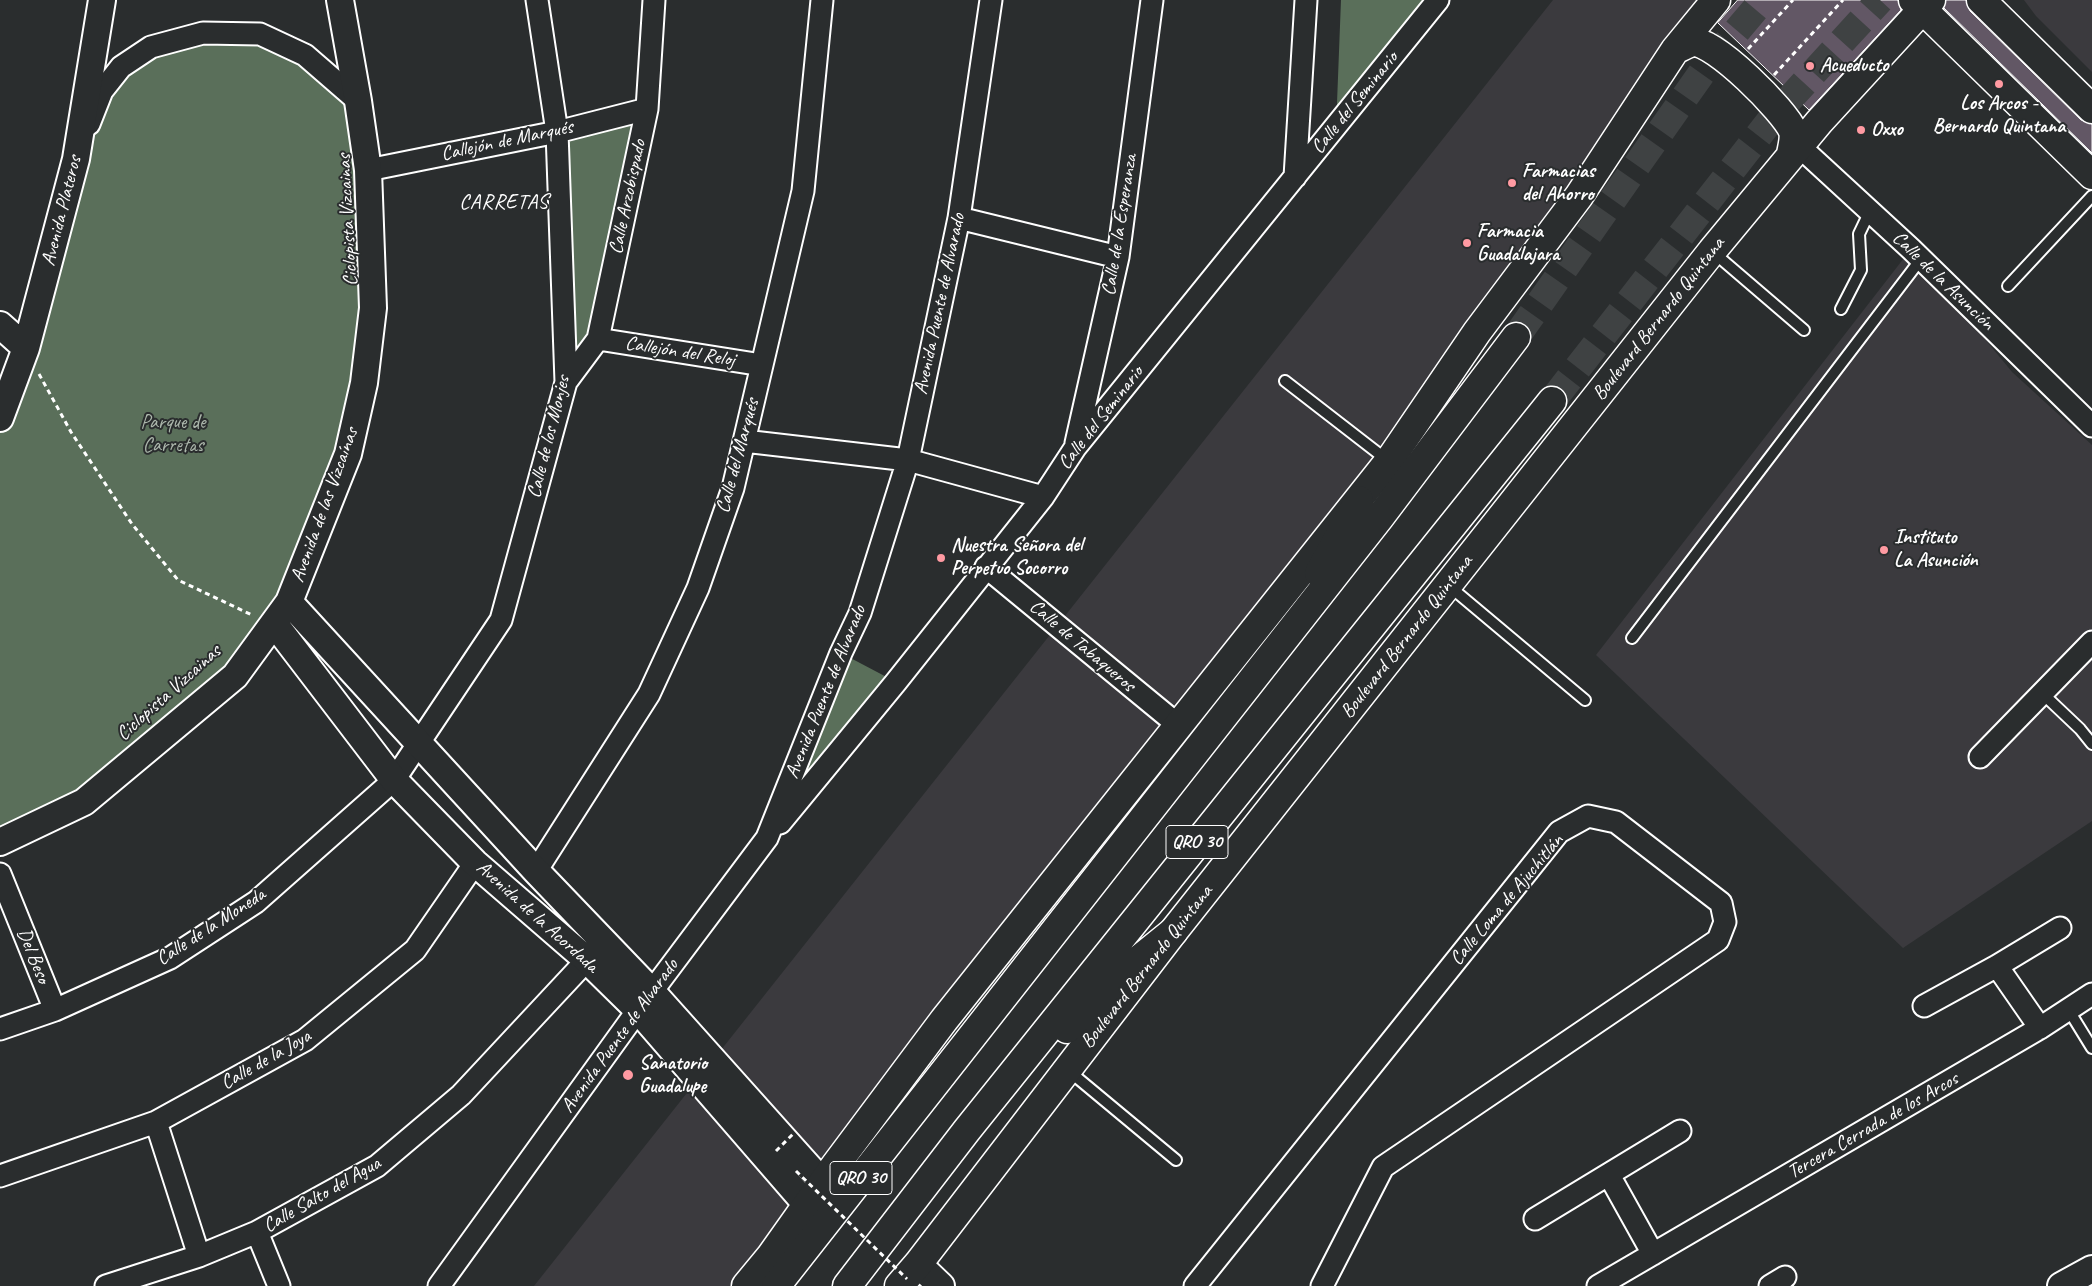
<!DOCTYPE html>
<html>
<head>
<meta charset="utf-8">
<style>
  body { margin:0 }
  canvas { display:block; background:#2a2d2e }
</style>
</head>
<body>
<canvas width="2092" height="1286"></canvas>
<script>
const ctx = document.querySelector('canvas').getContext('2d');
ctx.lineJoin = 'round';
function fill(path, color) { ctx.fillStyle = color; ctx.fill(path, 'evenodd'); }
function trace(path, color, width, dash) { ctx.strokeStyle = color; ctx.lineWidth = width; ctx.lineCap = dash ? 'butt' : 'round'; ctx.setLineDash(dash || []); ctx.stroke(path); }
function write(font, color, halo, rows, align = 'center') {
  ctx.font = font + ' Caveat,sans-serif'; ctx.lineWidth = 4; ctx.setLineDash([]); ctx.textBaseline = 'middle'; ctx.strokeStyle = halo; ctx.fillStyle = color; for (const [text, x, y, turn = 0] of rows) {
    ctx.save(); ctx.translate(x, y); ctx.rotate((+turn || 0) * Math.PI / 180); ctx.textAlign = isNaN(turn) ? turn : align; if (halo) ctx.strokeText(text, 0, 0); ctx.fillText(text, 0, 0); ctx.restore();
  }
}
const built = new Path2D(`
  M1553,0H1716L1579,196L746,1286H534Z
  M2024,0H2092V72L2036,16Z
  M1911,249L2012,372L2092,445V821L1903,948L1596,655Z`);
const green = new Path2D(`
  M1341,0H1439L1336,129Z
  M260,34L358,101L373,308L348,454L289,602L235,676L84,802L0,842V418L102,91L151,47Z
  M647,109L598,339L566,382L557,132Z
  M841,653L896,682L767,838Z`);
const building = new Path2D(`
  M1738,0H1898L1901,10L1809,110L1718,23Z
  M1946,0H1966L1970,11L2081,120L2092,124V153L1944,8Z`);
const trunkTunnel = new Path2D(`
  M1516,337L1706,67L1763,0
  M1552,401L1773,117L1880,0`);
const path = new Path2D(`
  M1748,49L1793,0
  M1774,75L1843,0
  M39,374L71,432L132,524L178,580L252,615`);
const service = new Path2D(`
  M1713,252L1804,330
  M2008,286L2092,196
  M1841,309L1861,270L1859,234L1870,211
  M1285,381L1387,460
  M1448,585L1585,700
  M1632,638L1921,259
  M2042,693L2080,729L2092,744
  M2068,1009L2092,1048
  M1069,1071L1176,1160`);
const minor = new Path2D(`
  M89,124L102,91L121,67L151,47L203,33L260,34L305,55L358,101
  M1799,146L1911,249L2092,426
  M368,170L557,132L647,109
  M1295,177L1306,0
  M959,218L1118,257
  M598,339L762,365
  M566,382L598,339L647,109L654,0
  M744,441L908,460L1043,497
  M1076,443L1118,257L1152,0
  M986,567L1178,725
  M1980,757L2092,642
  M780,823L896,682L1043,497L1075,448L1438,0
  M536,871L649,694L698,588L733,488L803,191L822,0
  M0,874L55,1010
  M1997,966L2040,1028
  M1924,1006L1997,966L2060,928
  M0,1029L55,1010L170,958L256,902L394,780L501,620L566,382L557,132L537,0
  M156,1122L199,1256
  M1609,1175L1653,1254
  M0,1176L156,1122L305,1040L415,950L475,863
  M1535,1219L1680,1131
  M257,1232L279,1286
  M106,1286L199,1256L257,1232L377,1166L461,1095L587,960
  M439,1286L638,1010L767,838L841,653L860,613L908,460L959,218L991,0
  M1195,1286L1559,832L1588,816L1616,822L1721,903L1725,922L1718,940L1383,1167L1322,1286
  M1598,1286L2040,1028L2092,994
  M1770,1286L1785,1277`);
const tertiary = new Path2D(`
  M0,325L26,348
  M0,418L26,348L76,159L102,0
  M289,602L536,871L652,992L823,1183
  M274,623L394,780L475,863L587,960L638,1010L807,1205
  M0,842L84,802L235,676L289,602L348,454L364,383L373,308L368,170L358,101L340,0
  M918,1264L941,1286
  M2061,1286L2092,1269`);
const secondary = new Path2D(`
  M1913,0L2092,175
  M1981,0L2092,109
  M1675,50C1681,47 1688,43 1693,42C1714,40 1785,111 1793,131C1795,138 1792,148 1791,154
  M746,1286L770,1257L831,1171L944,1020L1389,461L1477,332L1579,196L1675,50L1716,0
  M899,1286L918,1264L1173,932L1712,251L1819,122L1931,0`);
const trunk = new Path2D(`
  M1319,573L1359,500
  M1067,1029L1121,974L1173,932
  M776,1286L1380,517L1516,337
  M847,1286L967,1130L1552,401`);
const pathBridge = new Path2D(`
  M776,1151L794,1133
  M796,1171L907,1279`);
const markers = [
  [1810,66,5,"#ff9aa2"],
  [1999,84,5,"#ff9aa2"],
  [1861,130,5,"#ff9aa2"],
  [1512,183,5,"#ff9aa2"],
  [1467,243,5,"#ff9aa2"],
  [1884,550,5,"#ff9aa2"],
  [941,558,5,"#ff9aa2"],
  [628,1075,6,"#ff9aa2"]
];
const shields = [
  [1197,842,62],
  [861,1178,62]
];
const shieldNames = [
  ["QRO 30",1197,842],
  ["QRO 30",861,1178]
];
const poiNames = [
  ["Acueducto",1820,66],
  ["Los Arcos -",1999,104,"center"],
  ["Bernardo Quintana",1999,127,"center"],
  ["Oxxo",1871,130],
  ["Farmacias",1522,172],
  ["del Ahorro",1522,195],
  ["Farmacia",1477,232],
  ["Guadalajara",1477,255],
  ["Instituto",1894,538],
  ["La Asunción",1894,561],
  ["Nuestra Señora del",951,546],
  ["Perpetuo Socorro",951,569],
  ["Sanatorio",639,1064],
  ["Guadalupe",639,1087]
];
const streetNames = [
  ["Calle del Seminario",1355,103,-51],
  ["Callejón de Marqués",507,141,-12],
  ["Calle Arzobispado",628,197,-78],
  ["Avenida Plateros",62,211,-76],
  ["Ciclopista Vizcainas",348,220,-93],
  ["Calle de la Esperanza",1120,225,-81],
  ["Calle de la Asunción",1943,281,44],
  ["Avenida Puente de Alvarado",940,304,-78],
  ["Boulevard Bernardo Quintana",1659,319,-52],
  ["Callejón del Reloj",680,352,9],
  ["Calle del Seminario",1101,418,-52],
  ["Calle de los Monjes",549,437,-76],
  ["Calle del Marqués",738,456,-75],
  ["Avenida de las Vizcaínas",325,505,-70],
  ["Boulevard Bernardo Quintana",1407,637,-52],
  ["Calle de Tabaqueros",1082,646,40],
  ["Avenida Puente de Alvarado",826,692,-68],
  ["Ciclopista Vizcainas",169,693,-42],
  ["Calle Loma de Ajuchitlán",1507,900,-50],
  ["Avenida de la Acordada",537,917,42],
  ["Calle de la Moneda",211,927,-33],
  ["Del Beso",33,956,68],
  ["Boulevard Bernardo Quintana",1147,967,-52],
  ["Avenida Puente de Alvarado",620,1036,-54],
  ["Calle de la Joya",266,1060,-30],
  ["Tercera Cerrada de los Arcos",1873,1126,-30],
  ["Calle Salto del Agua",322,1195,-30]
];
const parkNames = [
  ["Parque de",173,423],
  ["Carretas",173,446]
];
const neighbourhoodNames = [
  ["CARRETAS",504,202]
];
fill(built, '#3b3a3e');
fill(green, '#5a6f5a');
fill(building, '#625765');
trace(building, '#fff', 1);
trace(trunkTunnel, '#3f4243', 28, [28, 14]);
trace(service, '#fff', 14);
trace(minor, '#fff', 25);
trace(tertiary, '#fff', 30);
trace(secondary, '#fff', 31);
trace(trunk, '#fff', 31);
trace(path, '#fff', 3, [5, 4]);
trace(service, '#2a2d2e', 10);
trace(minor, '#2a2d2e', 21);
trace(tertiary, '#2a2d2e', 26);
trace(secondary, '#2a2d2e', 28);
trace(trunk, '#2a2d2e', 28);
trace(pathBridge, '#fff', 3, [5, 4]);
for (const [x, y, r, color] of markers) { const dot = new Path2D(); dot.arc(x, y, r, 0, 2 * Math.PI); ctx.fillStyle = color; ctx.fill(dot); trace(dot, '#2a2d2e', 2); }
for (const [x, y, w] of shields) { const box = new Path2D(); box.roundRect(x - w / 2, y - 16.5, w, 33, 4); ctx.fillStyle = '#2a2d2e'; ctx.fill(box); trace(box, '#fff', 1); }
write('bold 19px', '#fff', null, shieldNames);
write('bold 20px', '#fff', '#2a2d2e', poiNames, 'left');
write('20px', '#fff', '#2a2d2e', streetNames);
write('20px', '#acb7ac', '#2a2d2e', parkNames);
ctx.letterSpacing = '1px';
write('21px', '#fff', '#2a2d2e', neighbourhoodNames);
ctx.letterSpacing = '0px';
</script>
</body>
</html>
